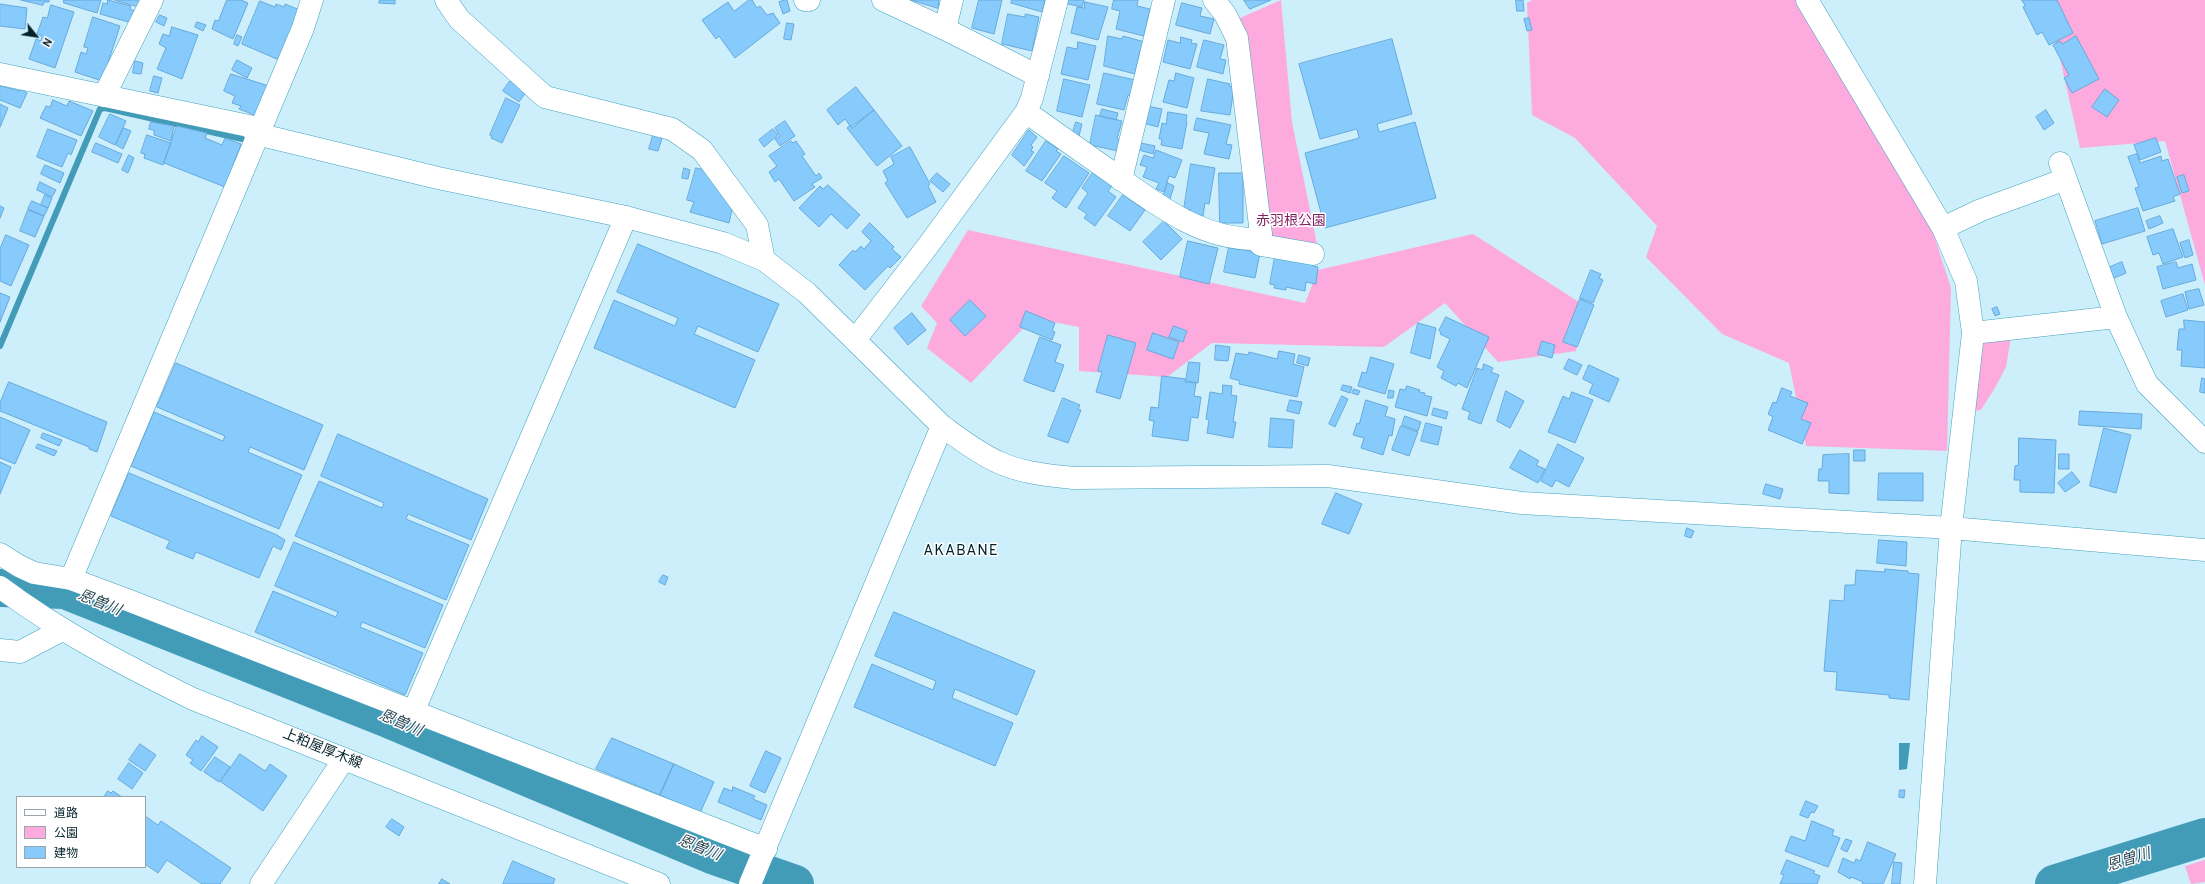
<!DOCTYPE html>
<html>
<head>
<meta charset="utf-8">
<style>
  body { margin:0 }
  #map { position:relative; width:2205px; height:884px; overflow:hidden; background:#cdeffc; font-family:Overpass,"Noto Sans JP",sans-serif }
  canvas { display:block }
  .legend { position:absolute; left:16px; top:796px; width:130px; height:72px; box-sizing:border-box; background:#fff; border:1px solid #9aa6aa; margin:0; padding:5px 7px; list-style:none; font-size:12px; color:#03212a }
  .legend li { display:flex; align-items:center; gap:8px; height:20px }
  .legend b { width:20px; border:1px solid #9aa6aa }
  .north { position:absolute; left:16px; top:16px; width:40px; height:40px; -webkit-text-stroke:3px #fff; paint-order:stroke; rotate:120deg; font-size:11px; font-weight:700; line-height:16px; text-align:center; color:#03212a }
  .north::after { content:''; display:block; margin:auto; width:14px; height:18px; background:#03212a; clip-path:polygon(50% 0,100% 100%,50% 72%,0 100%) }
</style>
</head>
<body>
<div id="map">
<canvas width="2205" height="884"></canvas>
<ul class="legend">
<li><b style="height:5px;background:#fff"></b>道路</li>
<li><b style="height:11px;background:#fdabde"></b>公園</li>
<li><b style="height:11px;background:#87cafc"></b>建物</li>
</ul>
<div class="north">N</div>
</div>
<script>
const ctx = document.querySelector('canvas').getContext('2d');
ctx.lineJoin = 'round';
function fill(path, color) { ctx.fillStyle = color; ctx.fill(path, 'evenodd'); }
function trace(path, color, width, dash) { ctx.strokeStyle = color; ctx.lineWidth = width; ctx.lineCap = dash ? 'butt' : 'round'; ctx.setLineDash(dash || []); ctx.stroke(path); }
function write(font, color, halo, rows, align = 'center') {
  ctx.font = font + ' Overpass,"Noto Sans JP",sans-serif'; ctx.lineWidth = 3; ctx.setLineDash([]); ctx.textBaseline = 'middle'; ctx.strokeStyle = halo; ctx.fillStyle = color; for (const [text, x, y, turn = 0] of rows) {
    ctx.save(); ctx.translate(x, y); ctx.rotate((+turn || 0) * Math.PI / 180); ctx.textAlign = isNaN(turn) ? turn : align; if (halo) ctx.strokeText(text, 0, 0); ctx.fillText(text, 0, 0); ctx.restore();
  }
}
const green = new Path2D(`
  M1281,0L1292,122L1318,249L1279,242L1271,235L1250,52L1240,18Z
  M1532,0H1802L1914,174L1951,288L1947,451L1806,446L1789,363L1722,334L1646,257L1657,226L1575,138L1532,115L1527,3Z
  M2029,0H2205V285L2165,141L2080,148L2057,45Z
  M968,230L1305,303L1318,270L1473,234L1582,304L1576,351L1498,362L1445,303L1384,347L1212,343L1167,377L1079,371V327L1033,318L971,383L927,348L937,323L921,306Z
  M2011,337L2006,367L1996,386L1981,410L1974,411L1984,338Z
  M2205,860V882L2191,884L2185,866Z`);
const water = new Path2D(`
  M1899,743H1910L1907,769L1899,770Z`);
const stream = new Path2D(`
  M0,346L100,109L105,108L242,139`);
const river = new Path2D(`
  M0,588L65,590L386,718L712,855L795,884
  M2054,884L2205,837`);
const building = new Path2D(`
  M21,0H49V2H44L43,5Z
  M64,0H101L97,13L64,3Z
  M108,0L131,6L130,9L135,11L132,23L100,14L103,3L107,4Z
  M115,0H143L140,7Z
  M227,0H241L248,3L233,39L212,29L215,20L218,21Z
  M380,0H395V4L379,3Z
  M749,0H752L757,8L760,6L767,15L773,13L780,23L735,58L719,36L716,39L702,20L728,2L734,11Z
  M787,0L790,11L783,14L779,2Z
  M911,0H939L938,8Z
  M979,0H1002L994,34L972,28Z
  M1012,0H1045L1042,12L1011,3Z
  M1068,0H1084L1082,7L1068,4Z
  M1114,0H1138L1137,6L1150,9L1144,36L1116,29L1120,11L1112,9Z
  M1244,0H1271L1250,9Z
  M1516,0H1523L1524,11H1517Z
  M2022,0H2057L2073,33L2049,45L2042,32L2037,35L2023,7L2025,6Z
  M260,1L275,7L276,4L284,7L285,4L300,10L279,60L242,44Z
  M1085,2L1108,7L1098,40L1071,33L1077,7L1084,8Z
  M1182,3L1202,8L1200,16L1214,19L1210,34L1176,25Z
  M0,4L27,8L25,29L0,26Z
  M51,5L74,12L55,68L29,59L36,39L41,41L42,36L37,34L43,17L47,18Z
  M1008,14L1025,17V14L1039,17L1032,51L1002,44Z
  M160,15L167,18L164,26L156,22Z
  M93,17L120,26L102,81L75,72L81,52L86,54L88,48L84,47Z
  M1529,18L1532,30L1527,31L1524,19Z
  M197,22L206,25L203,31L195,27Z
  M787,23L794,24L791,40L784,39Z
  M172,27L198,35L182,79L157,69L166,48L159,44L163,34L169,36Z
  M237,35L242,37L238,46L234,44Z
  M1108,36L1122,39L1123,36L1145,42L1143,52L1140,51L1135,74L1104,66Z
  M2076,36L2099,79L2072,93L2064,78L2069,75L2053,45L2060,41L2062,44Z
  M1181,37L1192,40L1191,43L1197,44L1190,69L1163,62L1168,40L1180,43Z
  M1392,39L1412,114L1377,124L1379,132L1415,122L1436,198L1325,228L1305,153L1359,138L1357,129L1320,139L1299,64Z
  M1204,40L1224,45L1220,59L1226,60L1223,74L1197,67Z
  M1078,42L1096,46L1088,80L1061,74L1067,47L1077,49Z
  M237,60L252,68L247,78L232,70Z
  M135,61L143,63L141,74L133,73Z
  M1104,73L1135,80L1131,96L1128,95L1124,110L1097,104Z
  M1176,73L1194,78L1187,108L1163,102L1169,80L1174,81Z
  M231,74L269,86L257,116L239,109L241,106L232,103L235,96L224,91Z
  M154,76L162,78L158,93L150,91Z
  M1064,79L1090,85L1082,117L1057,111Z
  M1208,79L1230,84L1229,86L1234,87L1230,115L1201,111Z
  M510,81L526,92L519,102L503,91Z
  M0,86L20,91L21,89L27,93L20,108L0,100Z
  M856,87L874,110L851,127L845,119L838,125L827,110Z
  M2105,89L2119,100L2107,117L2092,107Z
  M506,98L520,105L502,143L491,138L492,136L490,135Z
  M53,100L67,106L69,101L93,111L81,136L40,118L46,106L50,107Z
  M0,104L8,108L0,127Z
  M1147,106L1162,109L1158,127L1143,123Z
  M1102,109L1118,113L1116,120L1100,116Z
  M874,110L902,146L877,166L847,128L850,125L852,128Z
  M2046,110L2054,123L2044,130L2036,117Z
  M1168,112L1187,115L1186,121L1187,122L1182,149L1161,145L1162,139H1159L1162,123L1166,124Z
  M110,114L126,121L115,145L99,137Z
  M1096,115L1122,121L1117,139L1120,140L1118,151L1090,145Z
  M1197,118L1231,125L1226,144L1232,145L1229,159L1204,154L1209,133L1194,130Z
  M785,121L795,136L780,146L775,139L780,136L775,128Z
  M151,122L174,126L171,141L154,135V130L149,129Z
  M1076,122L1082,124L1079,136L1072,135Z
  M177,126L207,133L205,138L222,145L225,138L241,144L225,187L164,163Z
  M124,128L131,131L123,149L116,145Z
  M48,129L77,140L71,155L68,153L62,167L37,157Z
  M773,129L778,135L764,147L759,140Z
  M1029,130L1037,137L1031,145L1033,147L1031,151L1034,152L1024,166L1012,155Z
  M654,132L663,135L658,151L649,149Z
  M147,135L171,143L163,165L144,158L145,154L141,153Z
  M2156,138L2161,152L2140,160L2134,145Z
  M791,141L793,143L796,141L805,154L802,156L816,176L819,173L822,178L812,184L815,187L794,201L779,179L775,182L769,172L777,166L769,156Z
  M1046,141L1058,149L1056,151L1061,154L1042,181L1026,171Z
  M96,143L122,154L118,163L92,152Z
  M1141,143L1155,146L1153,154L1139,150Z
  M910,147L930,184L928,186L936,202L907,218L885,183L888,181L883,171L894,164L891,157Z
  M1156,150L1182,160L1175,178L1169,176L1164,192L1156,189L1159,183L1143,177L1147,167L1140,165L1144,155L1153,158Z
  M2137,154L2140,163L2161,156L2162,161L2168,159L2180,194L2173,197L2175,201L2143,211L2135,188L2139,187L2128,157Z
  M129,155L134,158L128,173L122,170Z
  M1064,156L1089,173L1066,208L1052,198L1057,191L1045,183Z
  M1191,164L1215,168L1209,204L1205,203L1203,216L1190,214L1191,210L1184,209Z
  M45,165L64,173L60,183L41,174Z
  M684,168L690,170L688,179L682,178Z
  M696,168L709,171L734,200L729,223L690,212L694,202L687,200Z
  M1094,171L1112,186L1108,191L1116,197L1095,226L1084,218L1087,214L1078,208L1088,193L1082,188Z
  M937,173L950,184L943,192L930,181Z
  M1219,173H1243V223H1220Z
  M2184,175L2189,191L2182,193L2177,177Z
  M40,182L56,190L52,197L37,190Z
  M1168,183L1174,186L1170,199L1163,197Z
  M828,185L860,215L847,229L831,214L819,227L799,208L820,186L823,189Z
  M45,195L52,198L48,208L41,205Z
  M1123,195L1145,210L1130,231L1108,216Z
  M32,201L48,208L44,216L28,209Z
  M0,206L4,208L0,218Z
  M2138,208L2145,231L2102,244L2095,221Z
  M28,210L44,216L35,237L20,231Z
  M2160,216L2163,223L2149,229L2146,221Z
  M1164,221L1182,239L1161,260L1143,242Z
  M870,223L894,247L892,249L901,257L890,268L888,266L865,290L839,265L853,250L855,252L861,246L864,249L871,241L862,232Z
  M2173,229L2183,257L2163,264L2159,253L2153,255L2147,237Z
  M6,235L29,245L11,286L0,281V249Z
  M2189,240L2193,255L2185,258L2180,243Z
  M1188,241L1218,248L1209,284L1180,277Z
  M638,244L779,304L758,352L698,326L694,334L755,360L735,408L594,348L614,300L675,326L678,318L617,292Z
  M1229,247L1260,253L1255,278L1224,272Z
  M1275,257L1313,264V266L1318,267L1316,284L1306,282L1305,291L1286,287V290L1274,288L1275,285L1270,284Z
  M2122,262L2126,273L2112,279L2108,268Z
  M2176,262L2178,268L2192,264L2196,280L2163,289L2157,267Z
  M1591,270L1601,274L1599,278L1603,280L1593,303L1580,298Z
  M2199,289L2204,305L2189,309L2185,292Z
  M0,293L10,297L0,322Z
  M2183,294L2188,310L2166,317L2161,301Z
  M1580,299L1594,305L1577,347L1563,342Z
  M970,300L986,316L965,336L950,320Z
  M1997,307L2000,314L1995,316L1992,309Z
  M1026,311L1055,323L1052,331L1055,332L1052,340L1020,327Z
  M912,313L926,330L908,345L894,328Z
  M1446,317L1489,337L1467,388L1458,383L1456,386L1441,378L1444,371L1437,367L1450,339L1440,334L1441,332L1439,331Z
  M2184,320L2205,322V368L2181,366L2182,350H2177L2179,329H2184Z
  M1418,323L1436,328L1430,359L1411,353Z
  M1174,326L1187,331L1183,342L1169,337Z
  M1153,333L1179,342L1173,359L1147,350Z
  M1108,335L1136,343L1120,399L1096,392L1102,372L1098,371Z
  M1040,337L1061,345L1055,362L1064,365L1054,392L1024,381Z
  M1542,341L1555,345L1552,358L1538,354Z
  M1216,345L1230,347L1228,361L1215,360Z
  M1279,351L1295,354L1293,364L1304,367L1297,397L1239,384L1240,381L1230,378L1236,353L1248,355L1249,352L1277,359Z
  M1299,355L1310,358L1308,366L1297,363Z
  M1371,357L1394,364L1385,394L1358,386L1362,372L1366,373Z
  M1569,359L1582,365L1577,375L1564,369Z
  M1189,362L1200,363L1198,383L1186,381Z
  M176,363L323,425L304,470L250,447L248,452L302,475L279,529L131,466L154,412L223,441L225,436L157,407Z
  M1484,364L1493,368L1491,372L1499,375L1481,424L1468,419L1470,412L1462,409L1477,368L1482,370Z
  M1589,365L1619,379L1609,402L1589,393L1593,384L1583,379Z
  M1162,376L1186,379L1185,382L1196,383L1194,396L1201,397L1198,418L1191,417L1188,441L1152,436L1154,421L1149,420L1151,407L1158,408Z
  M2202,378L2205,379V393L2200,392Z
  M9,382L107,422L97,452L89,449V447L0,411V403Z
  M1223,385L1232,386L1231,395L1237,396L1233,422H1236L1233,438L1207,433L1209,420L1206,419L1210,392L1222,394Z
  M1343,385L1352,387L1350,393L1341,390Z
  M1407,386L1420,390L1419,392L1425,393L1424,395L1432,397L1427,416L1395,407L1400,389L1405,390Z
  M1782,388L1792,392L1790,396L1808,403L1801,419L1811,423L1802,444L1768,430L1773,417L1768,414L1773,402L1776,403Z
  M1354,389L1360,391L1358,395L1352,393Z
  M1389,390L1394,391L1393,398H1388Z
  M1506,391L1524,401L1510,428L1497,421Z
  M1572,392L1593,400L1575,443L1548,432L1563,396L1569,399Z
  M1342,396L1348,399L1335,427L1329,424Z
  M1063,398L1080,405L1078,409L1081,410L1068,443L1048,436Z
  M1290,400L1302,402L1299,414L1287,411Z
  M1366,400L1388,407L1385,416L1395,419L1392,436L1389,435L1383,455L1361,448L1364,438L1353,435L1357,423L1359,424Z
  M1434,408L1448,412L1446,419L1432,415Z
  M2080,411L2142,414L2141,429L2079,425Z
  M1405,416L1421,422L1418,431L1402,425Z
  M0,417L30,430L15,464L0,458Z
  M1271,418L1294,420L1292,448L1269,447Z
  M1426,423L1442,427L1438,445L1421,441Z
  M1401,426L1418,432L1409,456L1392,450Z
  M2104,428L2131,435L2116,493L2090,486Z
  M43,433L62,440L59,446L41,438Z
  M338,434L488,499L471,540L408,514L406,519L469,545L446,600L295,536L319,481L382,508L384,503L321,476Z
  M2019,438L2056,440L2054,493L2020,492V480H2014L2015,466L2018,465Z
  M38,444L57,451L54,456L36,448Z
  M1558,444L1584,458L1569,487L1556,480L1552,487L1541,481Z
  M1520,450L1539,461L1536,465L1545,469L1538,483L1510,468Z
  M1854,450H1865V461H1854Z
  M1849,454V494L1829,493V481H1818L1819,469H1822L1823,455Z
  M2059,454H2069V469H2059Z
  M0,462L11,467L0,494Z
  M2072,472L2080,482L2065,492L2058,483Z
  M129,473L277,535L285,540L281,550L273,546L259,578L196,552L193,559L166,548L170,541L111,516Z
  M1879,473H1923V501L1878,500Z
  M1766,484L1783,489L1780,499L1763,494Z
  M1336,493L1362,504L1349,534L1322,524Z
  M1687,528L1694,531L1691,538L1685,536Z
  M1879,540L1907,542L1906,566L1877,563Z
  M294,542L443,605L425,648L362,622L360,627L423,653L405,695L255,632L273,591L336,617L338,612L275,586Z
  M1885,569L1908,571V573L1919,574L1909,700L1889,698V695L1836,690L1837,672L1824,671L1830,600L1844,601L1845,585H1855L1856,570L1885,572Z
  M663,575L668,577L665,585L659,582Z
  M894,612L1035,671L1017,715L955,689L952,698L1013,723L995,766L854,707L872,664L933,690L936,681L875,656Z
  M202,736L218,747L201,771L190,763L193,760L186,755L196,740L198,742Z
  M612,738L674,764L660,795L596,769Z
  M140,744L156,755L145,771L129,760Z
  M766,751L781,758L765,793L750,786Z
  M240,754L265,771L270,764L287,776L263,811L221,782Z
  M215,757L230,767L219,782L204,772Z
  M129,763L143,773L132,789L118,779Z
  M674,764L714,782L700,813L660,795Z
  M733,787L755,796L753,799L767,805L761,820L718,802L724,788L732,791Z
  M1900,790H1905L1904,798L1899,797Z
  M108,791L111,793L113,791L122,797H104Z
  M1806,801L1818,806L1814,813L1811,812L1808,818L1800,815Z
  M145,816L158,825L161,821L231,868L220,884H202L167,860L158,873L145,864Z
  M392,819L404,827L399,836L386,827Z
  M1812,821L1834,830L1832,835L1840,838L1828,867L1785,851L1791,836L1805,841Z
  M1846,839L1852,841L1847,852L1841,849Z
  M1868,842L1896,854L1883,884H1862L1863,882L1851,877L1850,879L1838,872L1843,858L1854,863L1856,859L1860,861Z
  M1787,860L1815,871L1813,873L1820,876L1817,884H1780L1784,875L1781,874Z
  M513,861L555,879L553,884H503Z
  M1894,862L1902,863L1900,884H1892Z
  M442,879L450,884H439Z`);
const minor = new Path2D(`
  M446,0L459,19L545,97L672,129L702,150L757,225L764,260
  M805,0H809
  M883,0L945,29L1038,76
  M945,29L952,0
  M104,96L152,0
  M1026,112C1054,132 1083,152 1111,172C1155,203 1199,239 1255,239L1261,234L1237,38L1225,14L1214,0
  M2060,163L2116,317L2147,384L2205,442
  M1121,180L1164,0
  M1943,228L1981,210L2066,179
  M1255,239L1261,245L1313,254
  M1973,333L2116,317
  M855,340L927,247L1026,112L1032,98L1057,0
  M0,554L19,566L34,573L71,579L130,601L766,849
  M71,579L303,28L312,0
  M0,650L20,652L62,630
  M414,710L626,217
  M261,884L344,759`);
const tertiary = new Path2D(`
  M1807,0L1943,228L1966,281L1973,333L1951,528L1925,884
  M0,74L249,126L257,134L438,178L626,217L723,243L764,260L807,293L942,426C960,439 978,453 998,462C1021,473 1048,475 1073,478L1328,476L1522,503L1951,528L2205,550
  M750,884L942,426`);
const secondary = new Path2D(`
  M0,587C60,632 126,666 193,699L659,884`);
const parkNames = [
  ["赤羽根公園",1291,222]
];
const streetNames = [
  ["上粕屋厚木線",322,750,22]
];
const neighbourhoodNames = [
  ["AKABANE",961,552]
];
const waterNames = [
  ["恩曽川",99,604,22],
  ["恩曽川",400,724,23],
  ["恩曽川",699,849,22],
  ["恩曽川",2129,861,-17]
];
fill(green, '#fdabde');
fill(water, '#429cb8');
trace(stream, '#429cb8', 6);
trace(river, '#429cb8', 38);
fill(building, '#87cafc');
trace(building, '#67a9da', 1);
trace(minor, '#43a2bf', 23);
trace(tertiary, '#43a2bf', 23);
trace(secondary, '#43a2bf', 23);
trace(minor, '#fff', 22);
trace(tertiary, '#fff', 22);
trace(secondary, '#fff', 22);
write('14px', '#7f1f63', '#fff', parkNames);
write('14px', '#03212a', '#fff', streetNames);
ctx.letterSpacing = '1px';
write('15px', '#03212a', '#fff', neighbourhoodNames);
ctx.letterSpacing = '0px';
write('italic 15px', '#2e4a54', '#fff', waterNames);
</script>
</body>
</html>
